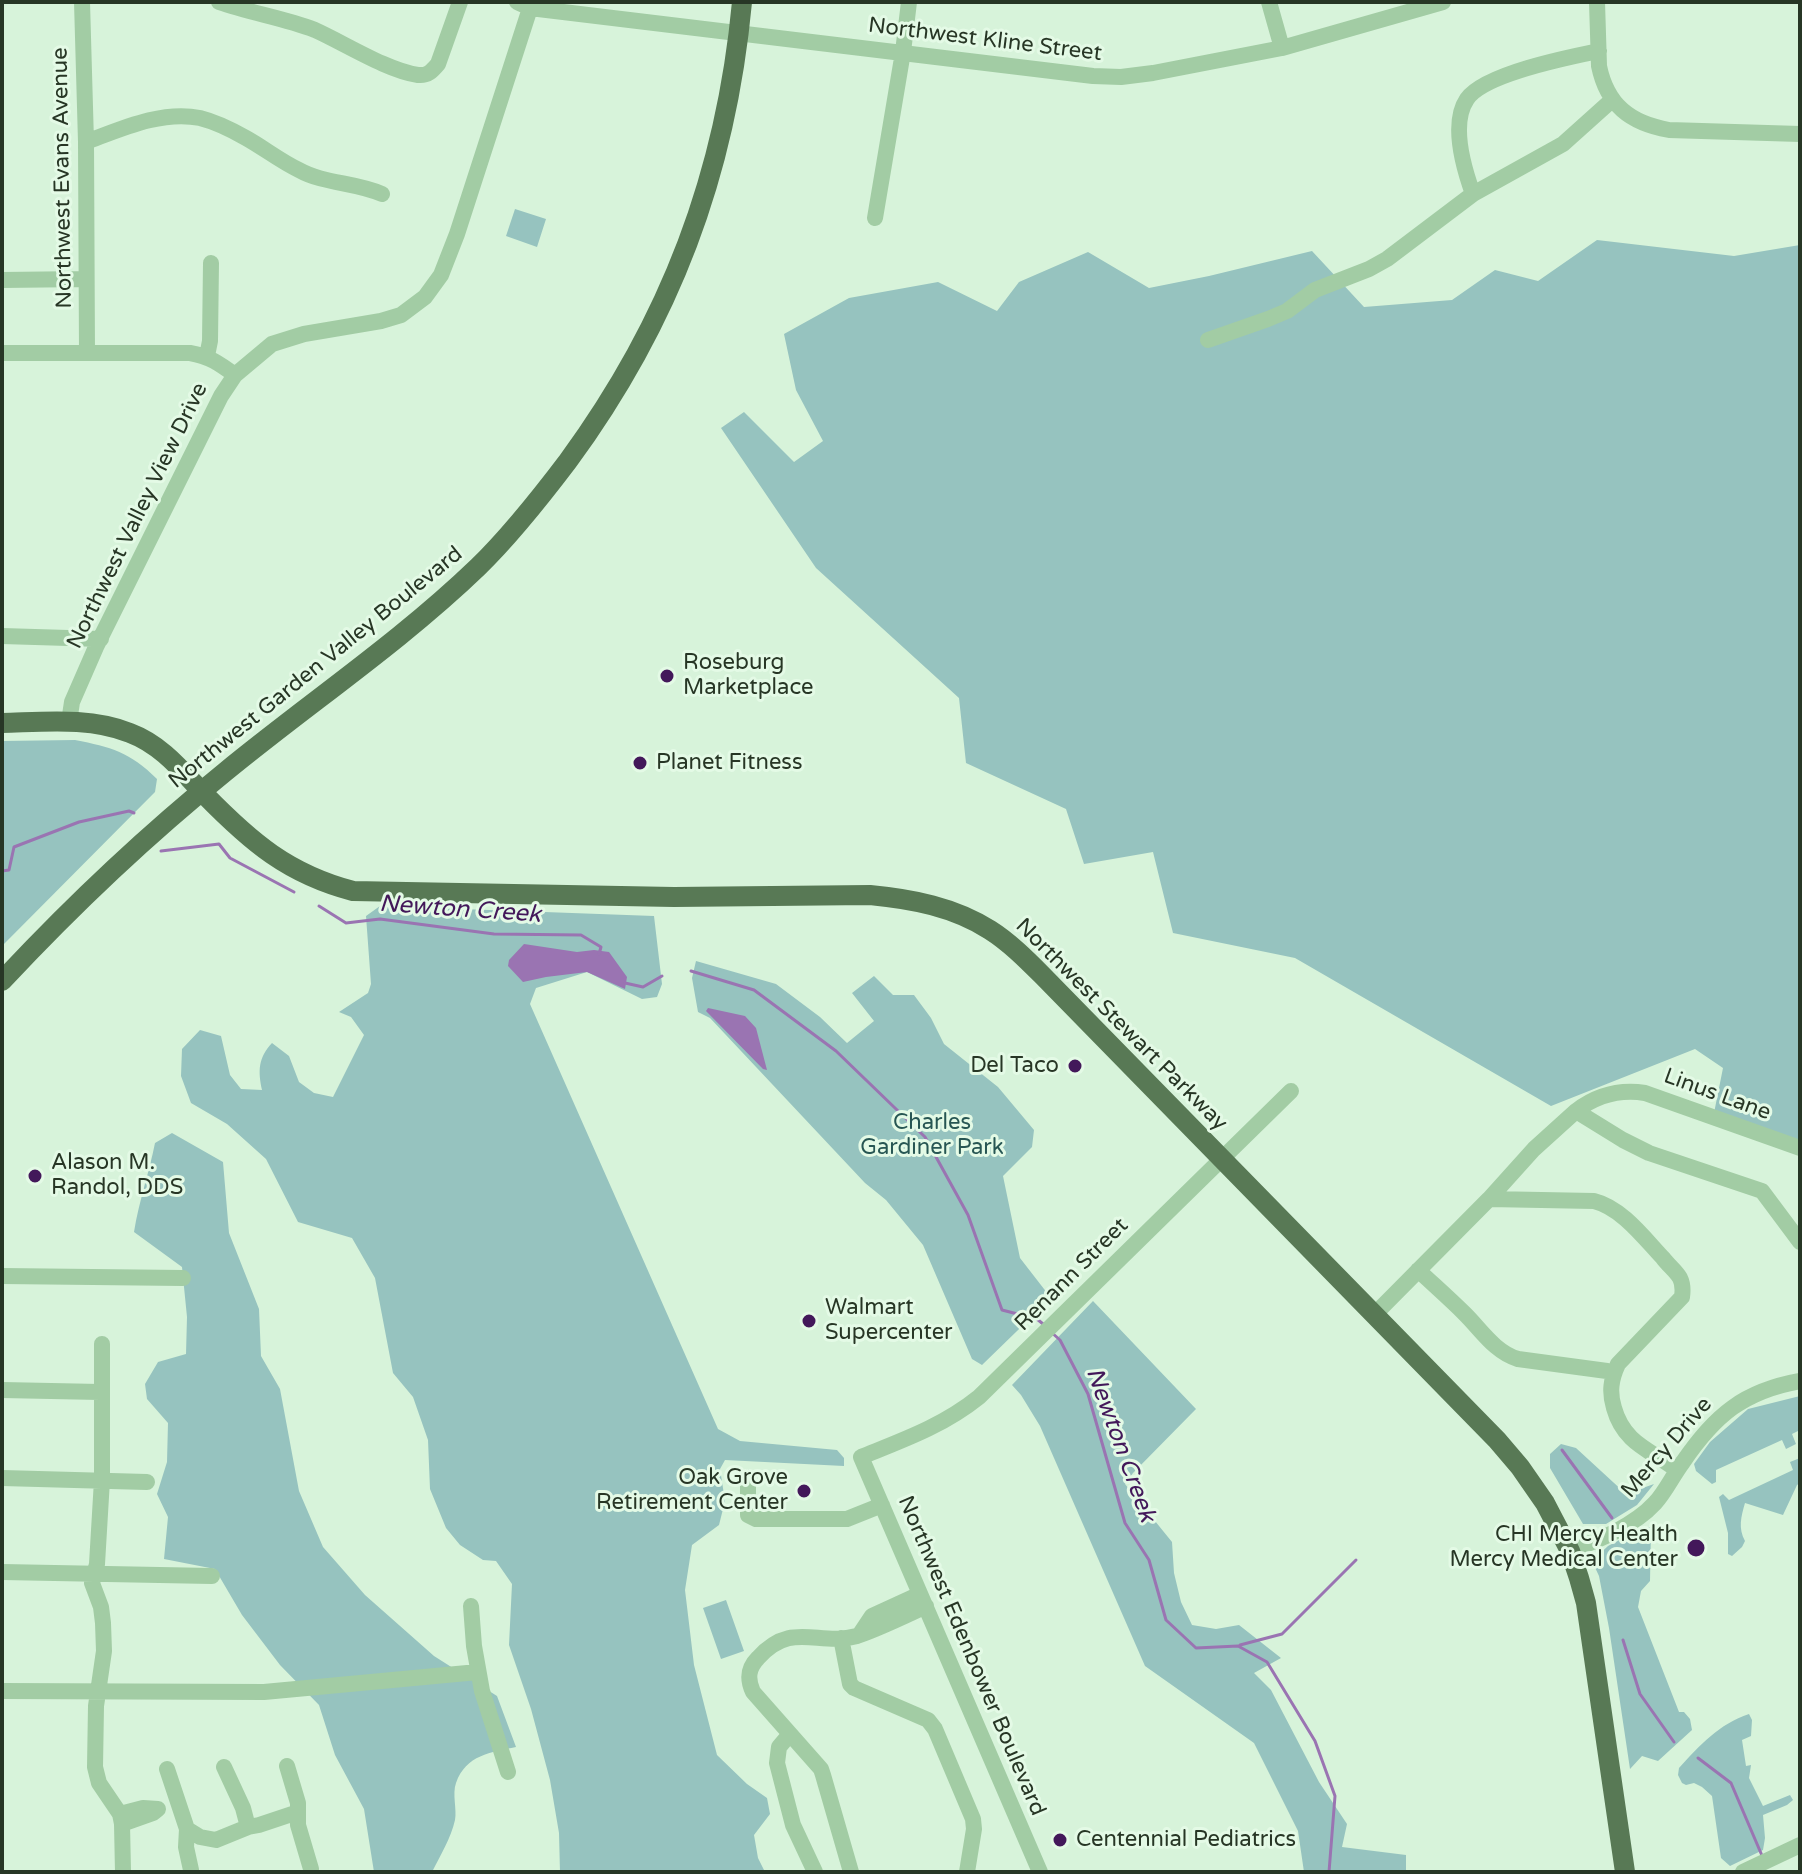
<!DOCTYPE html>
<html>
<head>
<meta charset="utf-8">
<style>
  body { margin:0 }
  #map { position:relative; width:1802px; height:1874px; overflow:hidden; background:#d7f3da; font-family:"Varela Round",sans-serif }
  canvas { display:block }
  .frame { position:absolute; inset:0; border:4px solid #273625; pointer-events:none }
</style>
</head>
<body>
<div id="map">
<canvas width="1802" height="1874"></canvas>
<div class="frame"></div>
</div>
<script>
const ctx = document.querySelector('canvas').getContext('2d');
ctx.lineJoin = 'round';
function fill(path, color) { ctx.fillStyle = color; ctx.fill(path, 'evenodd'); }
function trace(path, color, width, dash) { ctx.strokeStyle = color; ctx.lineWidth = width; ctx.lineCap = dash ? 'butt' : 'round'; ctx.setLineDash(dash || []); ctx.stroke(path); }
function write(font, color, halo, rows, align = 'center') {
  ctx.font = font + ' "Varela Round",sans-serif'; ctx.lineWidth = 6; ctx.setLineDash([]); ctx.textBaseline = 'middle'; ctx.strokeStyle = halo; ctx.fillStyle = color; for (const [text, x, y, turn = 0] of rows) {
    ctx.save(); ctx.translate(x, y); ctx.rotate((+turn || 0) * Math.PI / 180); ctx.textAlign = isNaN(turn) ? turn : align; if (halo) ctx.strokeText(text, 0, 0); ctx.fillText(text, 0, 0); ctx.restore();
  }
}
const green = new Path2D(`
  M515,209L546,219L537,247L506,236Z
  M1597,240L1734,256L1800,245V1143L1713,1118L1723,1068L1695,1049L1551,1106L1295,958L1173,933L1153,852L1084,864L1066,809L966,763L959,698L816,568L721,428L744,412L794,462L823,441L796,390L784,334L849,298L938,282L997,311L1019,282L1088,252L1149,288L1209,276L1312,251L1364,307L1452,300L1495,270L1538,281Z
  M75,740C111,747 130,752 157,779L155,792L2,946V741Z
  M380,906L654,916L662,984L657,997L642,999L587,972L536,988L530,1004L718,1429L740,1441L837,1450L844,1458V1466L725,1460L720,1469L725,1501L719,1525L692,1545L685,1590L694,1665L717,1755L747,1784L767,1798L770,1814L754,1835L758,1858L765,1872H560L559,1833L550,1780L531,1709L509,1645L512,1584L496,1561L483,1560L460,1545L446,1528L430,1489L428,1440L413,1397L393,1373L375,1278L352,1238L298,1222L266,1159L227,1124L191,1103L181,1076L182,1049L200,1030L221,1036L230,1075L241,1089L262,1090C258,1071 258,1058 272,1043L289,1056L299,1082L314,1093L333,1097L364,1035L351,1017L339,1012L368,993L371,984L366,916Z
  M696,961L776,984L820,1017L847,1043L874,1021L852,993L874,976L893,995H914L931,1018L944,1044L998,1087L1034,1130L1032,1147L1003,1176L1020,1258L1051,1298L982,1365L972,1359L923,1245L886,1200L865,1183L710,1018L698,1012L692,978Z
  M172,1133L223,1162L229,1233L259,1309L261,1356L280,1389L299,1491L323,1547L365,1595L434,1656L497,1696L516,1747C491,1752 466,1755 456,1783C452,1794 457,1809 455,1820C451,1838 440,1856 432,1872H374L364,1809L335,1755L319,1705L280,1665L242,1615L215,1569L164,1559L168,1517L157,1494L167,1462L168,1423L147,1399L145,1384L158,1362L186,1354L187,1317L182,1267L134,1232C139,1201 149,1173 155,1143Z
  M1093,1301L1196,1409L1133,1473L1125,1484L1172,1542L1174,1573L1181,1602L1192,1625L1216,1629L1239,1625L1281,1658L1254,1673L1271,1690L1319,1782L1347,1824L1342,1847L1406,1855V1872H1304L1298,1831L1254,1743L1145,1666L1040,1426L1021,1395L1012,1385Z
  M1800,1396V1430L1792,1434L1796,1444L1786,1449L1782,1440L1716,1470V1482L1712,1484L1696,1471L1694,1464L1710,1442L1748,1409Z
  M1561,1444L1576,1448L1626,1494L1654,1484L1637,1505L1606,1524H1583L1550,1468V1454Z
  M1800,1458V1483L1797,1485L1783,1515L1745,1503C1741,1517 1738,1528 1745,1541L1742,1547L1732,1556L1728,1554V1533L1719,1497L1723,1494L1729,1500L1793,1470L1790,1462Z
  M1644,1527H1651L1650,1581L1641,1591L1638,1607L1679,1712H1684L1690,1719L1692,1730L1658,1761L1642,1756L1630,1769L1609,1628L1599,1576L1592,1561L1608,1546Z
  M726,1600L744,1651L721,1659L703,1608Z
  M1749,1714L1752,1720L1751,1736L1742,1740L1746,1766L1751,1765L1749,1778L1763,1806L1790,1795L1793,1800L1787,1805L1763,1815L1765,1838L1763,1850L1730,1866L1721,1858L1712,1796L1702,1787L1694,1783L1686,1785L1682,1783L1678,1775L1679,1768C1700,1745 1719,1724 1749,1714Z`);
const water = new Path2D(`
  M524,944L577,952L594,950L609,952L627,977L625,989L587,972L546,977L523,982L508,966L509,960Z
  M708,1008L745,1016L756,1028L767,1070L763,1069L706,1011Z`);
const stream = new Path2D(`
  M161,851L219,844L230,858L294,892
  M2,871L9,870L14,847L79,822L129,811L134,813
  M319,906L346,923L380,919L494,934L581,935L601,947L599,954
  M691,971L754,990L836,1051L925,1137L968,1215L1002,1310L1037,1319L1043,1324
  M625,983L643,987L662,976
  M1051,1332L1060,1340L1088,1394L1125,1523L1149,1560L1166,1620L1196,1648L1238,1646L1267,1662L1315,1741L1335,1796L1329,1872
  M1562,1450L1612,1518
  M1623,1640L1640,1694L1674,1742
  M1240,1645L1282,1634L1356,1560
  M1698,1758L1731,1783L1763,1858`);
const minor = new Path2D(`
  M82,2L86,142L87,353
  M219,2C250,13 284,18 315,30C344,43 388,71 418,75C428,76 432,71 438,64L460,2
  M517,2L530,8C717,31 905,52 1093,76L1121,77L1153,73L1282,48L1443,2
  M1269,2L1282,48
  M1597,2L1599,66C1607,105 1630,123 1669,130L1800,134
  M86,142C121,129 162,110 200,118C216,122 232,130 246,138C264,148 280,161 299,170C324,184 355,182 382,194
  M1473,194C1464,169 1450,124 1467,99C1484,74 1569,57 1599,51
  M875,218L903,52L909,2
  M2,280L86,279
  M1208,340L1268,319L1287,311L1315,290L1369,269L1387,259L1473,194L1563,144L1612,100
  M2,353H190C209,356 220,364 235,375
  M207,356L210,341L211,263
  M2,636L101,639
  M69,722L72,702L96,647L221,396L235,375L272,344L304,334L381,321L401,315L425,297L441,275L457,234L532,2
  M1576,1111C1597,1095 1619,1089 1645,1093L1800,1148
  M1489,1199L1594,1201C1622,1208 1644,1238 1663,1258C1668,1265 1676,1271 1680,1278C1683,1284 1683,1290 1682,1297L1618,1364C1611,1379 1609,1392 1614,1408C1624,1444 1651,1450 1677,1470
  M1418,1270C1434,1285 1450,1299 1465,1314C1482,1331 1495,1352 1518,1359L1607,1371L1614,1374
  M2,1276L183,1278
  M1375,1314L1489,1199L1534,1149L1576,1111L1623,1140L1649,1153L1762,1191L1800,1242
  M102,1344V1480L97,1564L92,1583L101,1607L103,1623L104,1651L96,1706L95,1767L99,1783L120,1814L122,1824L123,1872
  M2,1390L100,1392
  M748,1477V1515L756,1519H847L882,1505
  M2,1478L147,1482
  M1570,1551C1599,1540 1634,1526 1655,1503C1666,1491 1673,1475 1683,1462C1715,1415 1744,1391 1800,1381
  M2,1572L212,1576
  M471,1606L474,1646L482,1691L508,1772
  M860,1634L872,1616L920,1594
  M841,1638L850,1684L854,1688L928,1720L935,1729L973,1819L974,1829L967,1872
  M2,1691L264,1692L478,1672
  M790,1734L779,1747L777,1763L793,1825L815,1872
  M287,1766L298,1803V1825L311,1869
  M224,1767L243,1808L248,1827
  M167,1769L187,1829L186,1847L191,1870
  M120,1814L143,1808L158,1809L153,1813L122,1824
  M187,1829L200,1837L216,1840L248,1827L259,1825L298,1812
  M851,1872L823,1775L821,1769L753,1692C747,1679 748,1668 758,1658C792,1620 818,1647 857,1636C880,1628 903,1617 926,1606
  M1040,1872L861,1457C903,1440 943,1426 979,1397L1291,1091
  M1743,1872L1800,1845`);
const major = new Path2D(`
  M2,723C45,722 90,717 130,733C162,745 182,771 205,795C251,842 288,874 353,891L674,897L870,895C912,899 954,907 990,930C1009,942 1026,959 1042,975L1497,1440L1520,1467L1545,1503L1570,1551L1579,1578L1586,1603L1625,1872
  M2,981C72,906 146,836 225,772C309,703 399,643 478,567C511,535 540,498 568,461C670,322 726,174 742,2`);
const markers = [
  [667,676,8,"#43185a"],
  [640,763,8,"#43185a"],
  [1075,1066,8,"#43185a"],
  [35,1176,8,"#43185a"],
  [809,1321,8,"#43185a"],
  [804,1491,8,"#43185a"],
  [1696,1548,10,"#43185a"],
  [1060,1840,8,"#43185a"]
];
const streetNames = [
  ["Northwest Kline Street",985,40,7],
  ["Northwest Evans Avenue",63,178,-91],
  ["Northwest Valley View Drive",138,516,-64],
  ["Northwest Garden Valley Boulevard",316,668,-39],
  ["Northwest Stewart Parkway",1121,1025,45],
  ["Linus Lane",1717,1095,20],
  ["Renann Street",1072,1275,-45],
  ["Mercy Drive",1667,1448,-49],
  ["Northwest Edenbower Boulevard",971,1656,67]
];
const poiNames = [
  ["Roseburg",683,663],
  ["Marketplace",683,688],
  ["Planet Fitness",656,763],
  ["Del Taco",1059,1066,"right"],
  ["Alason M.",51,1163],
  ["Randol, DDS",51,1188],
  ["Walmart",825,1308],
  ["Supercenter",825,1333],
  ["Oak Grove",788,1478,"right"],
  ["Retirement Center",788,1503,"right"],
  ["CHI Mercy Health",1678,1535,"right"],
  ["Mercy Medical Center",1678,1560,"right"],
  ["Centennial Pediatrics",1076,1840]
];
const parkNames = [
  ["Charles",932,1123],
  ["Gardiner Park",932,1148]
];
const waterNames = [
  ["Newton Creek",460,910,4],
  ["Newton Creek",1120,1445,70]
];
fill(green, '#96c3bf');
fill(water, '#9a74b2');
trace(stream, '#9a74b2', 3);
trace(minor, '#a2cca4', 16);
trace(major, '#587955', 20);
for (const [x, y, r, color] of markers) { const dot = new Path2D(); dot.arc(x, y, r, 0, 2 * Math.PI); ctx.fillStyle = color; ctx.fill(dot); trace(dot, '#e4fae6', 3); }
write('22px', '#273625', '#e4fae6', streetNames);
write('22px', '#273625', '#e4fae6', poiNames, 'left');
write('22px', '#275653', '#e4fae6', parkNames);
write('italic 24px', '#43185a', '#e4fae6', waterNames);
</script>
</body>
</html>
